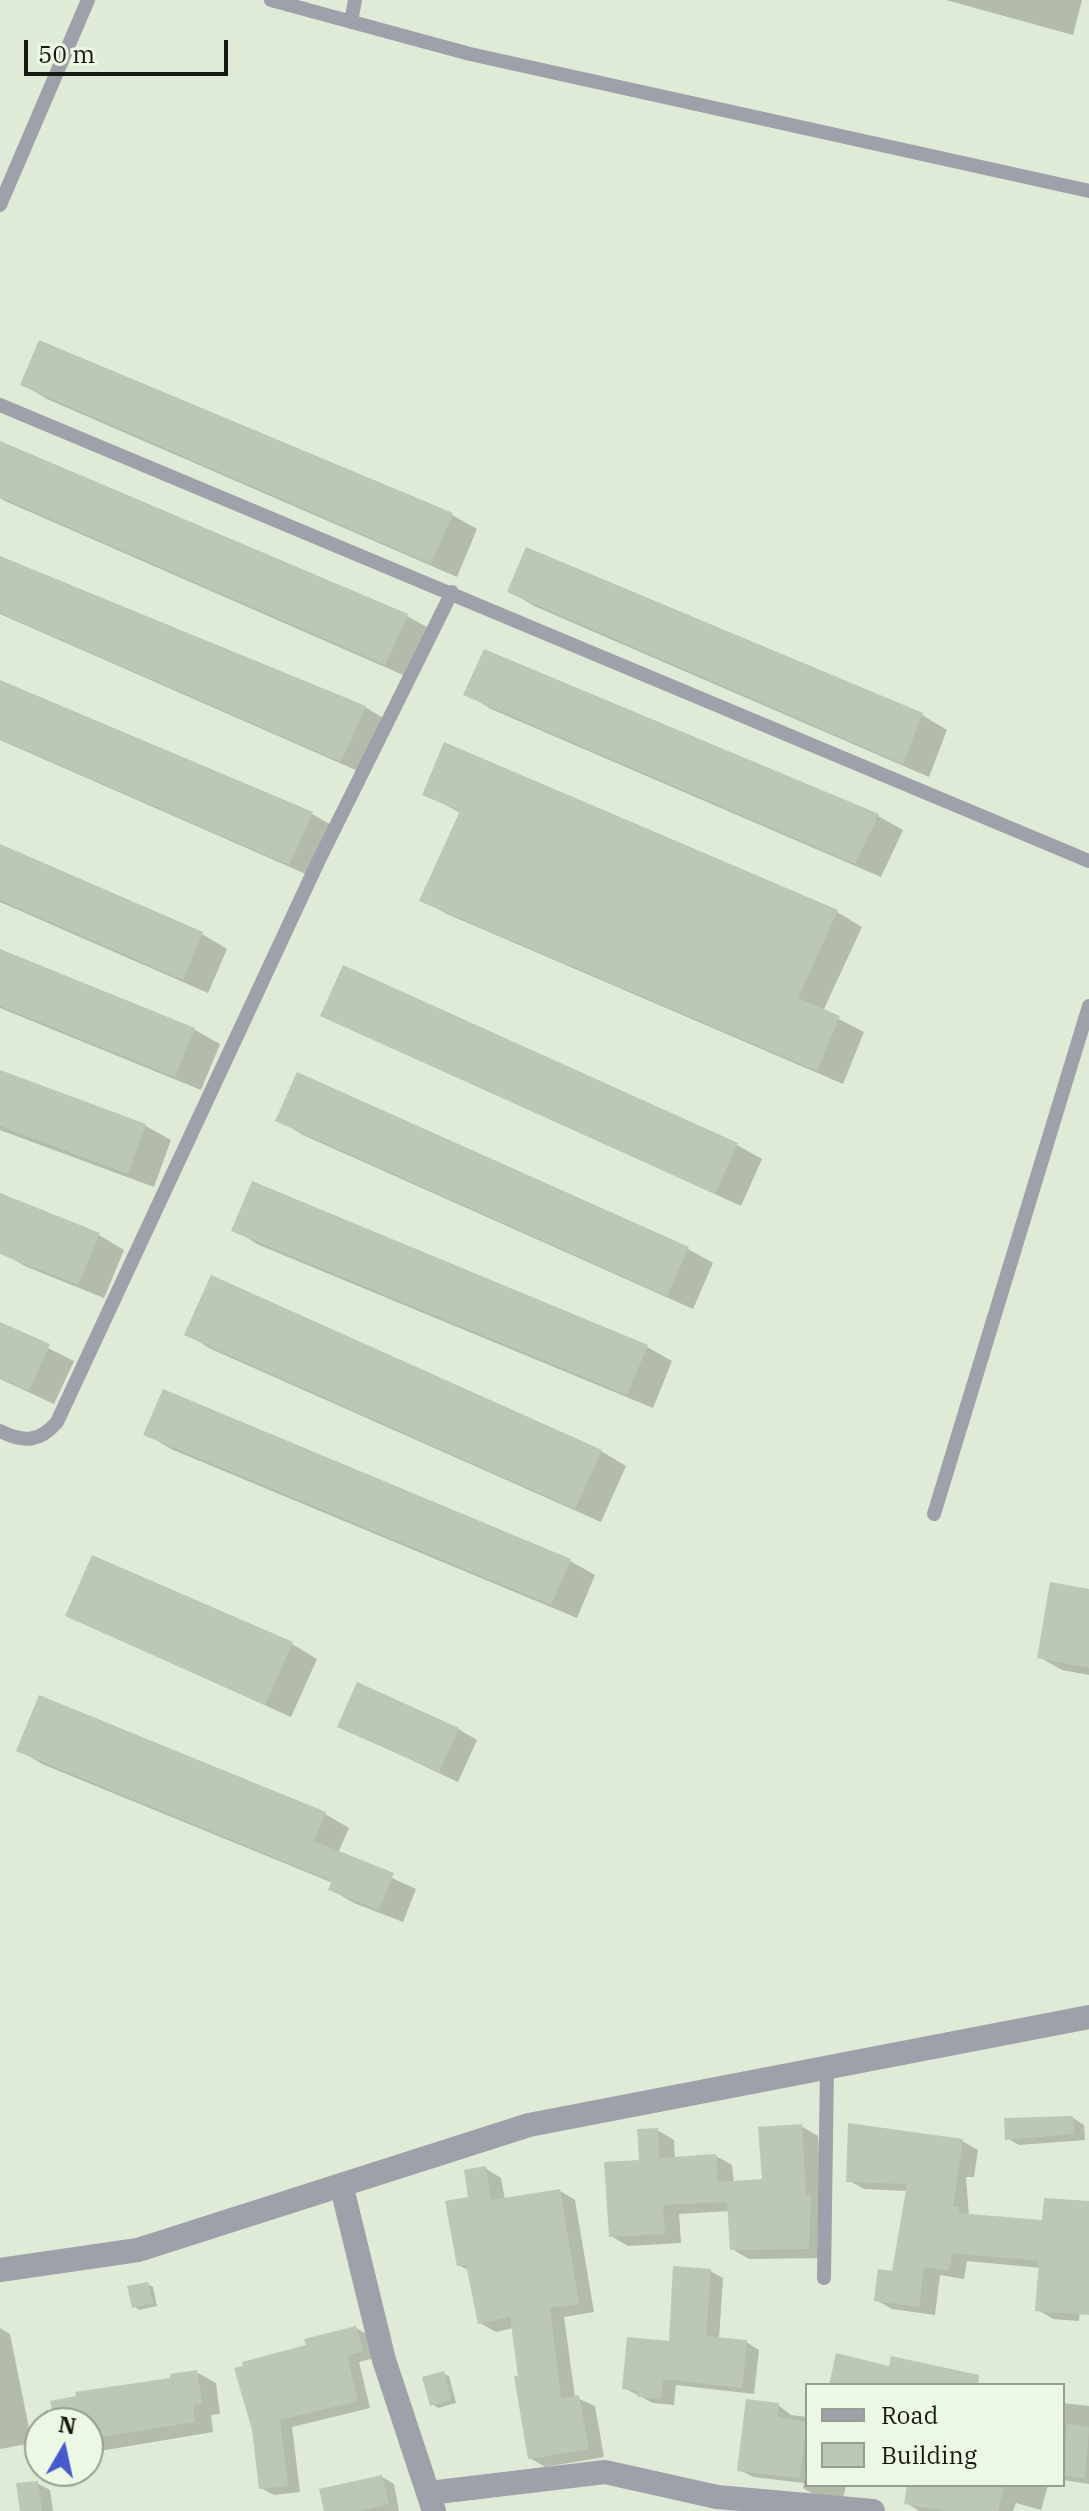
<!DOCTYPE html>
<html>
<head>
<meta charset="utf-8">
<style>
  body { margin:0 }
  #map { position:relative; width:1089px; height:2511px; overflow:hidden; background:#dfead7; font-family:"IBM Plex Serif",serif }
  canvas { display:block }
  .legend { position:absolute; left:805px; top:2383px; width:260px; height:104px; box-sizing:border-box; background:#ecf7e4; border:2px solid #969e90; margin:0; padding:10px 14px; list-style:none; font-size:24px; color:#151913 }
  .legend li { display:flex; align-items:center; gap:16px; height:40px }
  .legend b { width:40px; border:2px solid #969e90 }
  .north { position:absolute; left:24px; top:2407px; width:80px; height:80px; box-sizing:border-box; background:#ecf7e4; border:2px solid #969e90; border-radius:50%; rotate:9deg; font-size:22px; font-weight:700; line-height:32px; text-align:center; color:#151913 }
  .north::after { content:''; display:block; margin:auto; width:28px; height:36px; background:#465ace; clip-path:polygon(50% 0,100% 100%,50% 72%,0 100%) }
  .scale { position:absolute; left:24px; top:40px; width:204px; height:36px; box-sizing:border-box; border:4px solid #151913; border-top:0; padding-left:10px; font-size:24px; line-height:28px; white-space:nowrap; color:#151913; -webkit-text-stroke:6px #ecf7e4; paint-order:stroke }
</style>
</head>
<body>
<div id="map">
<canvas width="1089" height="2511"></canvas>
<ul class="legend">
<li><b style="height:10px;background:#9ea1a9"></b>Road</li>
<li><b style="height:22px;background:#bcc7b5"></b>Building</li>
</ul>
<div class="north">N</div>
<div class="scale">50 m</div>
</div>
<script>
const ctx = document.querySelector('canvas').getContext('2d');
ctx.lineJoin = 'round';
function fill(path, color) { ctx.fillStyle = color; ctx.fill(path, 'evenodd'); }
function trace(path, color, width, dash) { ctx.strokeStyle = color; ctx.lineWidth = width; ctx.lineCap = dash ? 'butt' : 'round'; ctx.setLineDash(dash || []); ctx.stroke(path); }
const shadow = new Path2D(`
  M946,0H1082L1073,35Z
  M22,384L452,515L477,529L457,577L47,399Z
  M0,444L407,616L432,630L410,678L5,501L0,498Z
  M0,559L365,707L390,722L367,775L0,614Z
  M509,591L922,715L947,730L929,777L534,606Z
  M0,682L312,814L337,828L315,878L0,740Z
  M466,694L878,816L903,830L881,877L491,709Z
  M445,745L837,912L862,927L823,1011L864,1032L843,1084L447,914L422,900L462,814L425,794Z
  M0,846L202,934L227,949L208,993L0,902Z
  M0,951L195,1030L220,1044L201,1090L0,1008Z
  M322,1015L737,1145L762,1159L741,1206Z
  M0,1072L146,1126L171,1140L154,1187L0,1130Z
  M298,1075L688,1249L713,1263L693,1309L303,1135L278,1120Z
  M0,1196L99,1235L124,1250L104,1298L27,1267L2,1253Z
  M234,1230L647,1347L672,1361L653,1408L259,1245Z
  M0,1324L74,1361L54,1404L0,1379Z
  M186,1334L601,1451L626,1466L601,1522L211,1349Z
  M146,1434L570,1561L595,1575L577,1618L171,1449Z
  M1089,1591V1675L1062,1670L1039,1657Z
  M67,1616L292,1644L317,1659L291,1717Z
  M40,1697L325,1814L349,1828L338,1853L416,1889L403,1922L354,1903L330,1889L333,1883L42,1764L18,1750Z
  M339,1726L458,1729L477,1740L458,1782Z
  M1073,2118L1084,2125L1085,2140L1019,2145L1007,2138Z
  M801,2126L818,2136L826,2258L749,2259L732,2249L730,2211L679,2214L681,2243L628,2246L611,2236L657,2130L674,2140L675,2158L716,2156L732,2165L734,2183L764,2181Z
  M962,2141L978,2150L974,2177H966L969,2216L1044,2222L1089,2220V2293L1081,2292L1079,2321L1053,2319L1038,2310L1041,2268L967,2261L964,2279L940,2275L935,2315L892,2309L876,2300L894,2273L907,2191L864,2189L848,2180Z
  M485,2168L501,2178L505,2200L560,2191L575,2200L594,2312L564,2317L575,2397L595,2406L604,2457L545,2467L530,2458L513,2328L496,2332L480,2323L470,2271L458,2265L470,2199Z
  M710,2271L723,2278L719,2339L746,2342L759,2350L754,2394L676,2385L674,2405L653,2403L624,2388L671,2343Z
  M147,2284L153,2287L157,2306L139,2310L134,2306Z
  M0,2328L10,2334L32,2443L0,2449Z
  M356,2328L368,2335L375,2358L359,2362L370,2408L292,2427L300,2492L274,2495L261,2488L254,2430L308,2347Z
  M196,2372L216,2383L220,2414L211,2415L213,2432L88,2453V2423H57Z
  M443,2373L449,2376L456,2403L438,2408L432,2404Z
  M1063,2403L1089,2406V2484L1063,2480Z
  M778,2405L791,2415L807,2417V2485H846L843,2499L816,2496L803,2488L804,2483L753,2477L740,2470Z
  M382,2477L394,2484L399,2511H326Z
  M37,2483L50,2490L53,2511H22Z
  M909,2485H1048L1041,2510L1016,2503L1013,2511H919L906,2503Z`);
const building = new Path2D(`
  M39,340L453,513L431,564L20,385Z
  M0,441L408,614L385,665L0,497Z
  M526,547L923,713L903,764L507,592Z
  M0,556L366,706L341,762L0,613Z
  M484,649L879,814L855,864L463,695Z
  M0,680L313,812L289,865L0,739Z
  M444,742L838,910L798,998L840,1016L817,1071L419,901L460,811L422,795Z
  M0,844L203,932L183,980L0,900Z
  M0,949L195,1028L175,1077L0,1006Z
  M343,965L738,1143L715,1194L320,1016Z
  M0,1070L146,1124L128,1174L0,1126Z
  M297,1072L689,1247L667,1296L275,1121Z
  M252,1181L648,1345L627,1395L231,1231Z
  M0,1193L100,1233L78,1285L0,1254Z
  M211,1275L602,1450L575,1509L184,1335Z
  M0,1322L50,1344L29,1391L0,1378Z
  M163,1389L571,1559L551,1605L143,1435Z
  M92,1555L293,1642L265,1705L65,1616Z
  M1050,1582L1089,1589V1668L1037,1658Z
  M357,1682L459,1728L439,1772L337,1727Z
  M39,1695L326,1812L314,1841L394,1873L379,1910L328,1890L332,1881L16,1751Z
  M1073,2116L1074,2134L1005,2140L1004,2118Z
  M848,2123L963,2139L953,2206L959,2207L958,2213L1042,2220L1044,2198L1089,2201V2315L1035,2311L1039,2261L952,2253L949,2271L924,2267L919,2307L874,2301L878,2269L892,2271L907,2184L846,2182Z
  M802,2124L806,2196L811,2195L809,2249L730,2250L727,2202L663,2205L665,2234L609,2237L604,2162L639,2160L637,2129L658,2128L659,2158L716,2154L718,2182L762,2179L758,2127Z
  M486,2166L491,2200L560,2189L579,2304L550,2308L561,2398L579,2395L589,2449L528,2459L514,2376H518L510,2317L478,2324L466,2265L457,2266L445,2201L468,2197L464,2170Z
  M673,2266L711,2269L706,2336L747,2340L742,2388L663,2379L661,2399L638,2397V2391L622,2389L627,2337L669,2341Z
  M148,2282L153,2303L132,2308L127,2286Z
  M356,2326L363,2351L347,2356L358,2401L280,2420L288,2486L259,2489L252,2430L234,2368L243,2366L242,2362L306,2345L304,2339Z
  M836,2353L889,2366L891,2356L979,2375L978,2385H829Z
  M197,2370L202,2404L193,2405L195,2422L88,2439V2423H55L50,2401L76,2396L75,2392L170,2378V2374Z
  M444,2371L451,2400L430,2406L422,2377Z
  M746,2399L779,2403L777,2417L807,2422L800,2478L737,2471Z
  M1067,2424L1089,2427L1085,2479L1063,2475Z
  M382,2475L389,2504L360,2511H324L319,2489Z
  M38,2481L42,2511H20L16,2483Z
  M907,2485H1005L998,2511H945L904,2504Z`);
const lane = new Path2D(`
  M271,0L470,54L1089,191
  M351,22L355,0
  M0,205L88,0
  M0,405L1089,861
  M0,1431C24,1443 40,1442 57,1422L318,862L452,592
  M934,1514L1089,1006
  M824,2278L827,2067`);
const street = new Path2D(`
  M342,2188L384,2360L434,2511
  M0,2270L138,2250L529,2125L1089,2017
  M429,2493L605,2472L717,2497L873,2511`);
fill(shadow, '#0003');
fill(building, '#bcc7b5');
trace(lane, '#9ea1a9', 14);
trace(street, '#9ea1a9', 24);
</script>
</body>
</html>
